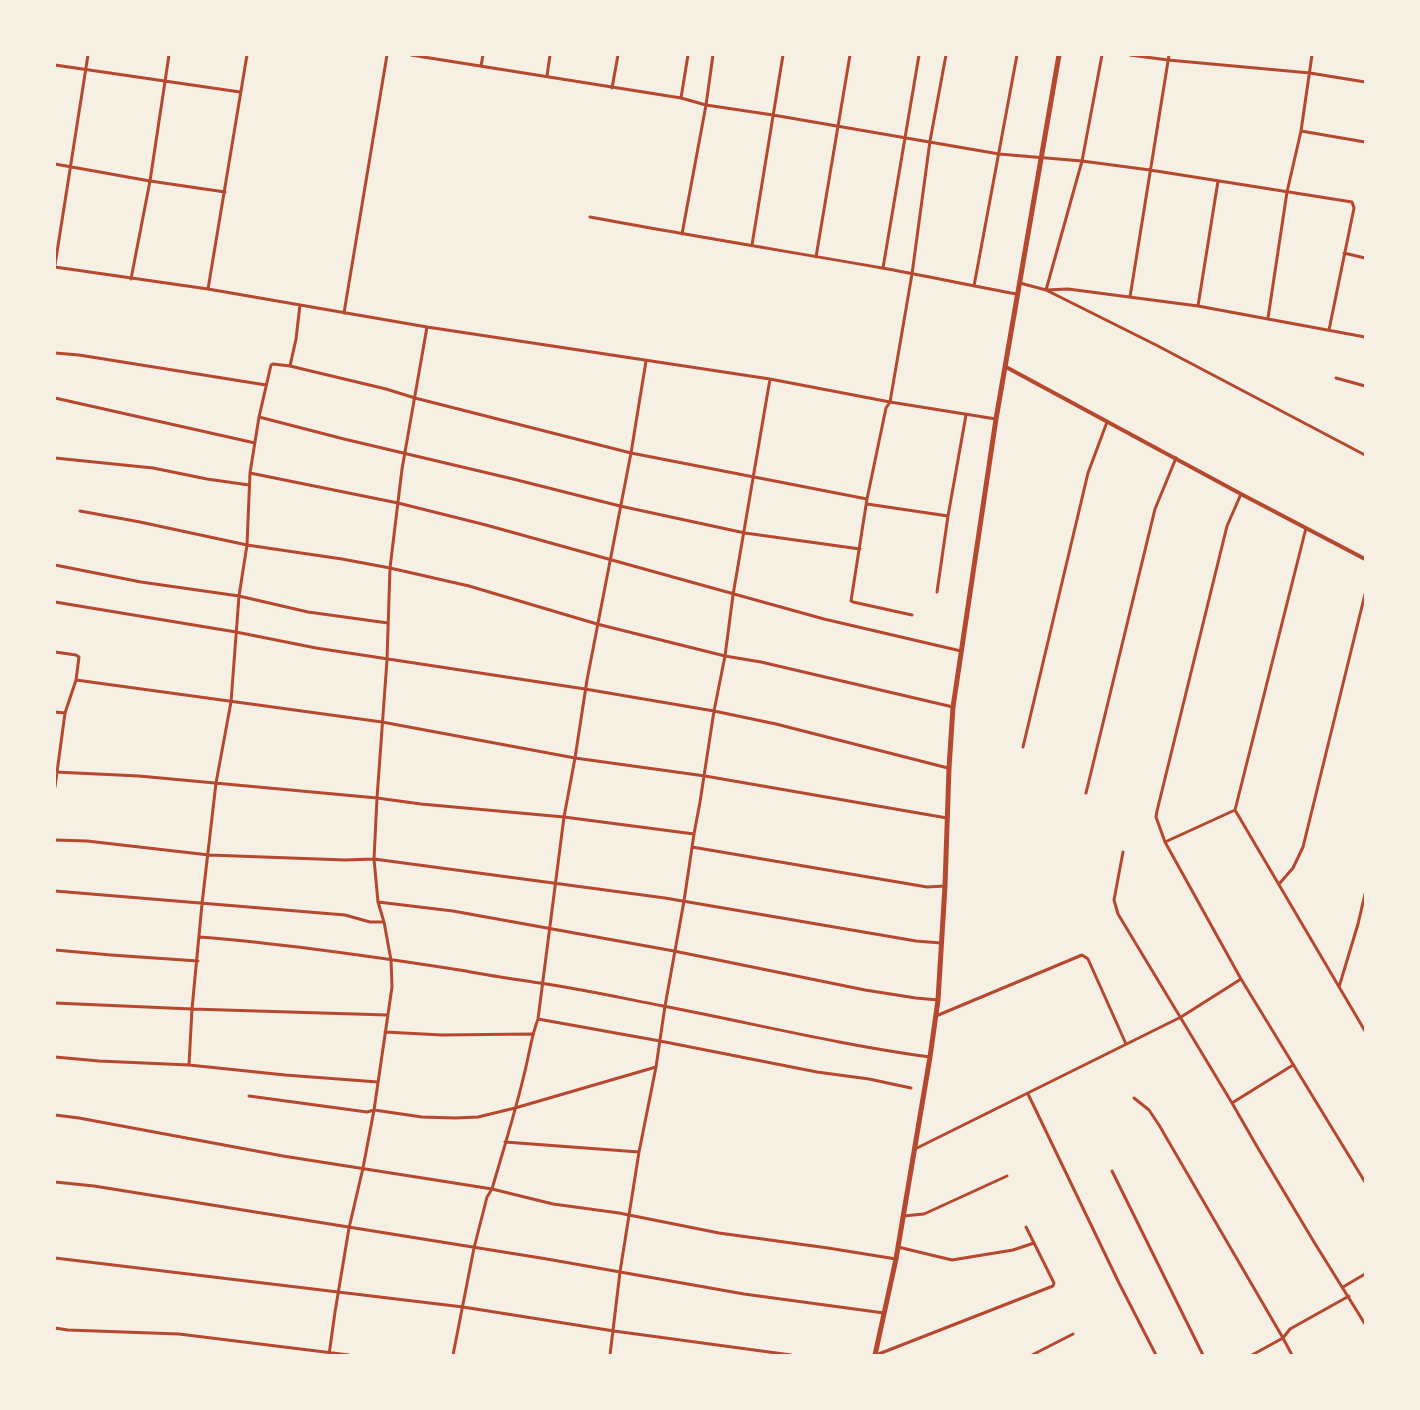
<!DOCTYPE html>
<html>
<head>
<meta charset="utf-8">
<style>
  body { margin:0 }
  #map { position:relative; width:1420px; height:1410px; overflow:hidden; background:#f6efe4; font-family:Roboto,sans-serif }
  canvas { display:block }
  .frame { position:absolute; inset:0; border:56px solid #f6efe4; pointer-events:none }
</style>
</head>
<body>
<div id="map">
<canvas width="1420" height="1410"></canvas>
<div class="frame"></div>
</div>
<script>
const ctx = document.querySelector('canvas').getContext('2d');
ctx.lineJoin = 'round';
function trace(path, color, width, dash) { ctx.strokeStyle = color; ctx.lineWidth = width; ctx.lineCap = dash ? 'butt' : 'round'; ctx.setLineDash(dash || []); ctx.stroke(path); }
const minor = new Path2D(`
  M411,55L681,98L706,105L773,115L999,154L1082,161L1150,170L1352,202L1354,208L1329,330
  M1102,55L1082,161L1046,290L1068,289L1198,306L1365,337
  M1130,55L1168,60L1310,73L1365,82
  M55,65L240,92
  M481,66L483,55
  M547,76L550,55
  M612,88L618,55
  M681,98L688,55
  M1301,131L1365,142
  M55,164L150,181L225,192
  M590,217C687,235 785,251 882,268C927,276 972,286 1017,294
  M682,234L706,105L713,55
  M752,245L783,55
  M1344,253L1365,258
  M816,257L850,55
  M55,265L88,55
  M55,267L208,289L427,327L770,379L890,402L996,419
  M883,268L919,55
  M131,279L150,181L169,55
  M1020,283L1046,290L1156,345L1365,455
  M974,286L1017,55
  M208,289L247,55
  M1130,297L1169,55
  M1198,306L1218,181
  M344,313L387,55
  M1268,318L1287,192L1301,131L1312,55
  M55,353L79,355L266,385
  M290,366L296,339L300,305
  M1336,378L1365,386
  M55,398L255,443
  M259,417L344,439L513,479L620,506L745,533L860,549
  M55,458L153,468L207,479L249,485
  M250,473L398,503L486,525L824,619L961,651
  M1241,494L1227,526L1157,811L1156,817L1165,842L1241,979L1365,1182
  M867,504L948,516
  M80,511L140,522L247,545L342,559L390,568L469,586L597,624L725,656L761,662L953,707
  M55,565L141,582L239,596L308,612L388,623
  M937,592L948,516L966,415
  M55,602L236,632L316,648L585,689L714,711L776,724L948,768
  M912,615L853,602L851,601L867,499L886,408L890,402L912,274L930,141L946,55
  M55,652L76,655L79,657L76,680L65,713L55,787
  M76,680L382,722L575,758L705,776L947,818
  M55,712L65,713
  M1023,747L1088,473L1107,422
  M55,772L139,776L377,798L421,804L564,817L694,834
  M1086,793L1155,509L1176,458
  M1235,810L1306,528
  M1235,810L1365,1031
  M55,840L87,841L209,855L345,860L374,859L665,898L916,941L941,943
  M1165,842L1235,810
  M692,847L927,887L945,886
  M1123,852L1114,900L1118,914L1232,1103L1259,1150L1314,1242L1365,1324
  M1279,884L1293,868L1303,847L1365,594
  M55,891L345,915L370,922H384
  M378,902L453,911L674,951L865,990L916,998L938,1000
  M200,937C289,944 377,957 466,971C490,976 515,979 540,983C581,989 622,998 663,1006C752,1023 840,1045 930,1057
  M55,950L111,955L198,961
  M1339,987L1358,924L1365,894
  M55,1003L192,1009L387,1015
  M936,1016L1082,955L1088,959L1126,1044
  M538,1019L660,1041L817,1072L869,1079L911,1088
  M385,1032L442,1035L532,1034
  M55,1057L99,1061L189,1065L285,1075L378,1082
  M189,1065L192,1009L202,904L216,783L231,702L239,596L247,545L250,473L259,417L271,365L273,364L290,366L386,389L415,398L631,453L867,499
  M1028,1094L1119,1283L1156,1355
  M249,1096L367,1112L374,1110L422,1117L455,1118L478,1117L515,1108L656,1067
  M1134,1098L1149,1110L1159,1125L1283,1338L1292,1355
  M1232,1103L1293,1065
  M55,1115L79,1118L283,1156L448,1182L492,1189L553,1204L619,1213L719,1233L828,1248L896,1259
  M505,1142L639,1152
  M915,1149L1181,1017L1241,979
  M1112,1171L1203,1355
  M55,1182L94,1186L547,1259L744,1294L884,1313
  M903,1216L924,1214L1007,1176
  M898,1247L952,1260L1013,1250L1034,1243
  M55,1258L463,1307L614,1331L791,1355
  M1343,1287L1365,1274
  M55,1328L68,1330L179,1334L349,1355
  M329,1355L335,1312L349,1228L363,1168L374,1110L392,987L391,960L384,922L378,902L374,859L377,798L387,660L390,568L402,469L427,327
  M453,1355L474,1248L487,1197L492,1189C503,1151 515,1113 524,1075C529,1056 531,1037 538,1019L564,817L575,758L587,680L631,453L646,361
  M610,1355L620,1272L639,1152L656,1067L665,1006L684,901L694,834L700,802L714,711L725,656L733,595L770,379
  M876,1355L1053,1286L1054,1283L1026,1227
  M1032,1355L1073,1334
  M1252,1355L1283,1338L1290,1329L1349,1296`);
const tertiary = new Path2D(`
  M1006,367L1241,494L1365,559`);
const trunk = new Path2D(`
  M875,1355L896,1259L930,1057L938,1000L945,886L949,768L953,707L996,419L1059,55`);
trace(minor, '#b5482f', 3);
trace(tertiary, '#b5482f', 4);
trace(trunk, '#b5482f', 5);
</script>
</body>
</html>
